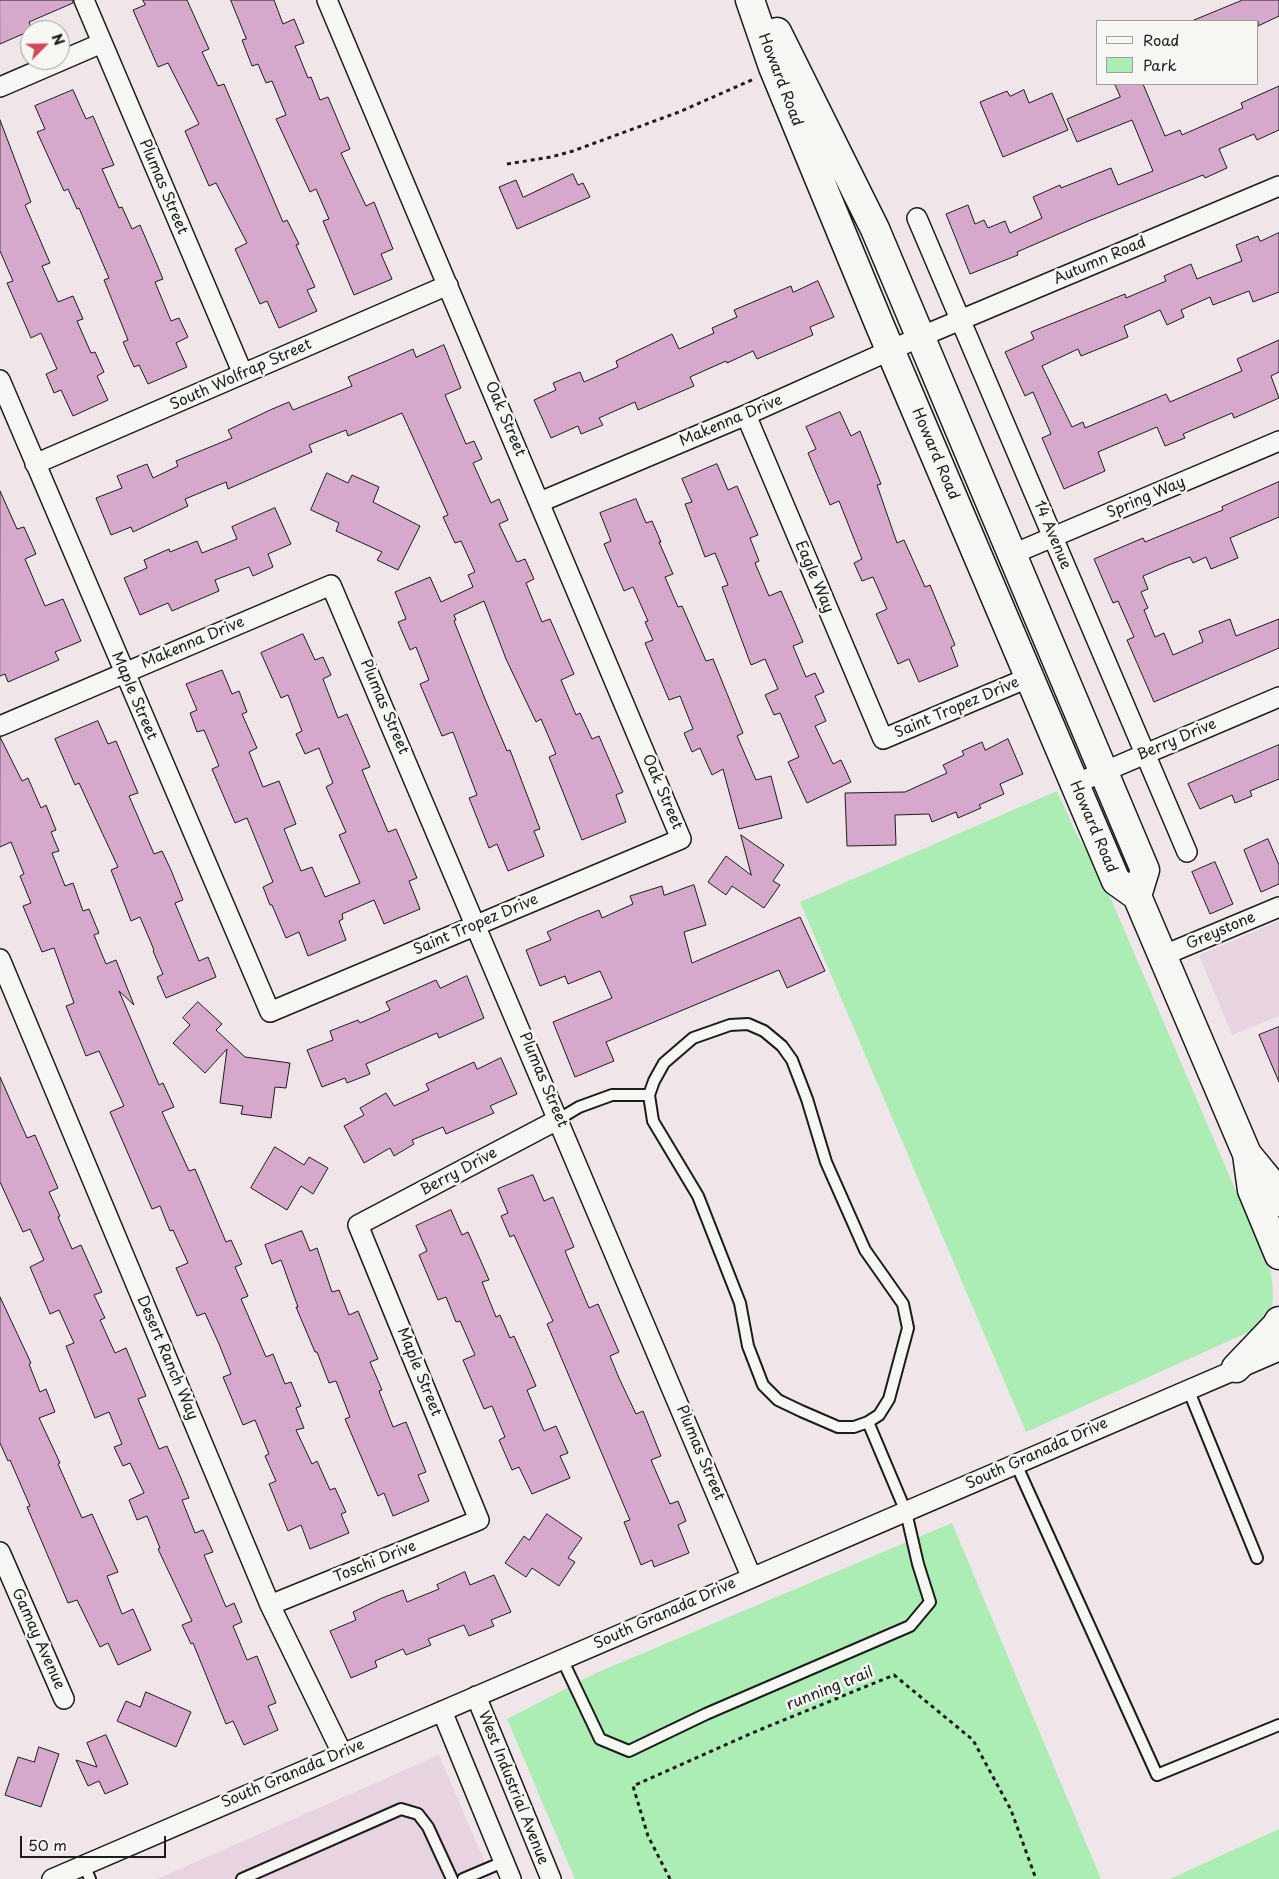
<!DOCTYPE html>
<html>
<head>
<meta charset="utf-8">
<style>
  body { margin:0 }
  #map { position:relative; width:1279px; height:1879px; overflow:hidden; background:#f0e6ea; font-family:"Playpen Sans",sans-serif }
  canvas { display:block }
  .legend { position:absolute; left:1096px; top:20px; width:162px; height:65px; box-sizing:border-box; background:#f6f6f2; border:1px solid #9f9f9c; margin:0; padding:6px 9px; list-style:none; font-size:15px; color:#1c1c1c }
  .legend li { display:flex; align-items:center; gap:10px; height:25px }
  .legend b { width:25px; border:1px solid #9f9f9c }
  .north { position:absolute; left:20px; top:20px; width:50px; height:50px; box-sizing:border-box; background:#f6f6f2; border:1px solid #9f9f9c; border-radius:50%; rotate:67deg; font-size:14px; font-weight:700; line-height:20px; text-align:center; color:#1c1c1c }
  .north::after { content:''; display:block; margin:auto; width:18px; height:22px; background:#d1495b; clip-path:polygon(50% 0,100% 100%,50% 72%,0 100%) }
  .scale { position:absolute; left:20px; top:1836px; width:146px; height:22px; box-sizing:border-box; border:2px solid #1c1c1c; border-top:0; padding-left:6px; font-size:15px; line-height:18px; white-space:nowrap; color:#1c1c1c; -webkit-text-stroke:4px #f6f6f2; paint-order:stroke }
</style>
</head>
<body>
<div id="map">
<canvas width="1279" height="1879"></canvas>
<ul class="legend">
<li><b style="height:6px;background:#f6f6f2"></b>Road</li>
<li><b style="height:14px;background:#acecb5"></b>Park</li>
</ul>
<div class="north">N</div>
<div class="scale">50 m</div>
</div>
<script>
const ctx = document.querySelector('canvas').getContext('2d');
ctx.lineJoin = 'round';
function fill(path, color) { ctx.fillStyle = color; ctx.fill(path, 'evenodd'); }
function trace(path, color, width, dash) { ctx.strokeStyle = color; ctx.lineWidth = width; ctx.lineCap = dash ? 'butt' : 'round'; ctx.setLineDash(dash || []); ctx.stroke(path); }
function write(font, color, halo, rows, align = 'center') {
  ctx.font = font + ' "Playpen Sans",sans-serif'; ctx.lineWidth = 5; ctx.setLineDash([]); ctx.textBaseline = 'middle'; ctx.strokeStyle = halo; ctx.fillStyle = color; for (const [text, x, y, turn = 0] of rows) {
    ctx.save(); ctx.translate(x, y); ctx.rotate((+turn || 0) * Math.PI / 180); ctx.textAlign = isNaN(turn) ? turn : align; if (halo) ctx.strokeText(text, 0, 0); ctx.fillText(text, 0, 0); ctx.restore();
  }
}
const built = new Path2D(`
  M1279,921V1016L1232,1035L1199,955Z
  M439,1755L492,1879H157Z`);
const green = new Path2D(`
  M1057,791L1077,835L1099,871L1271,1273C1274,1298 1276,1307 1260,1327L1026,1432L800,902Z
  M952,1523L1101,1879H575L507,1719L596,1673Z
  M1279,1829V1879H1170Z`);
const building = new Path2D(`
  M0,0H73V3L29,22L32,30L0,44Z
  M143,0H187L209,49L202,52L218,86L224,84L283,222L287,220L299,244L296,245L315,287L307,290L317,311L279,328L267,301L260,304L235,249L247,243L216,183L209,186L185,131L199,124L168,63L158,67L133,10L145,5Z
  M231,0H274L283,24L294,19L304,43L295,46L308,78L311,77L320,100L328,97L350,149L341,153L366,206L374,202L393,249L381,254L392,279L354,295L323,221L329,219L316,189L310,192L276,119L286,115L272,81L266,83L258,64L252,66L242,40L246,39Z
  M1243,0H1279V16L1258,26V21H1192Z
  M1115,84H1143L1165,136L1180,130L1182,135L1243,108L1241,103L1279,86V130L1257,140L1254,134L1219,149L1227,168L1205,178L1203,175L1086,222L1017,252L1018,255L970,274L946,214L968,205L975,224L984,220L988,228L1005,221L1010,233L1042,218L1033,197L1060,185L1061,188L1111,168L1118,185L1153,171L1132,120L1077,142L1067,119L1120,97Z
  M73,90L86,119L93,116L114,165L102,169L119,208L122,207L132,229L140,225L155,260L163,279L155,282L171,321L179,318L188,337L176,343L187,367L148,384L139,365L134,367L123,342L128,340L104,280L109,278L79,208L77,209L68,189L64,191L37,132L45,129L35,106Z
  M1024,90L1029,103L1052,93L1068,130L1003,157L980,102L1007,91L1010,96Z
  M0,120L31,202L25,205L50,263L42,266L58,302L73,296L83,319L77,321L91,353L95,352L104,372L97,376L108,400L73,416L61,390L54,393L46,374L57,369L41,333L31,338L7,283L13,281L0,251Z
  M573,174L578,185L583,183L590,197L517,229L499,187L516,180L523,197Z
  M1279,233V292L1253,302L1249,291L1213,305L1210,297L1181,310L1184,317L1167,325L1160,310L1124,326L1128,337L1081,356L1078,349L1042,366L1072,427L1083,422L1085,428L1166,394L1170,402L1242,371L1237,359L1279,340V372L1271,376L1279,398L1234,418L1232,413L1183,434L1185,438L1165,446L1157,427L1098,452L1105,471L1064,489L1042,438L1051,434L1033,392L1025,396L1005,352L1034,339L1031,332L1125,294L1126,298L1166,281L1164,276L1191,264L1197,279L1242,261L1236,245L1258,236L1260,241Z
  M818,281L834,317L810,327L813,335L757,359L753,351L727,363L726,361L690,377L694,386L638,410L635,402L599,418L603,425L581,434L578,426L551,438L534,400L556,390L553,383L580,372L584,382L618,367L616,361L672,334L679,349L714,333L712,328L737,317L734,310L791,286L793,292Z
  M444,345L461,388L445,395L466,444L474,441L482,459L473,463L491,503L499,499L508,520L499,524L517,562L525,559L534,579L526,583L542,622L550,619L574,674L561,680L576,715L580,713L592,739L599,736L623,792L616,795L626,822L582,840L549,757L556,754L541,719L536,722L506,659L484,601L454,615L456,620L454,621L485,699L507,751L510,750L540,829L534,831L544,856L508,871L497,844L489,848L469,798L477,795L453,732L442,736L420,684L429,680L416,647L410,650L398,622L406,619L395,592L430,577L441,602L473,587L468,575L475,572L461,541L455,543L443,517L448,515L402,413L348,436L346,430L309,445L312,452L228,489L226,482L185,499L188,506L133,532L131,527L111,535L96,498L122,488L117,476L147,464L153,478L178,466L176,461L232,438L228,430L270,410L289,402L293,410L352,386L348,377L386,361L413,349L416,357Z
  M840,412L851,436L860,431L881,484L877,485L897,543L904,540L925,587L930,585L955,645L951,647L958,666L919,682L909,659L898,664L876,614L887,609L873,577L862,581L854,563L862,559L839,501L830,505L808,453L816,449L806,427Z
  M717,464L728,490L737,486L758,535L750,538L759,561L755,563L769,596L781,591L795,623L803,642L793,646L806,677L815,673L824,692L815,696L826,721L815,726L833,764L841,760L851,782L807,803L788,762L799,757L780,713L774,715L765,695L778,689L765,659L751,665L722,587L728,585L715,553L705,557L685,504L692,502L682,479Z
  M327,473L348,483L352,475L379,487L373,502L420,526L398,570L377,560L382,552L336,531L339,523L311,510Z
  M1279,482V517L1230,538L1238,558L1211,569L1206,557L1193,563L1190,557L1171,564L1143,576L1148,589L1141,592L1148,608L1144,610L1155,637L1164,633L1173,655L1203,642L1199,631L1230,619L1236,636L1279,619V648L1154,702L1127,640L1134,637L1118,601L1113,603L1094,559L1143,538L1145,542L1223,510L1222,507Z
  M0,491L17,529L24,527L36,554L25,559L45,606L63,599L81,641L55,652L59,660L8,682L5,674L0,676Z
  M636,499L646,523L652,521L661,542H659L673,574L665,577L678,607L682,606L706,661L713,659L743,733L737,736L756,780L771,776L782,818L739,829L723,769L712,775L700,748L692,752L684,733L693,729L680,696L669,700L645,643L653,640L645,622L648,621L633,587L624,591L604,544L611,541L600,513Z
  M275,508L291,544L268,554L273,567L253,576L249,567L215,580L219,591L172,611L168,603L140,615L124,578L147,568L144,560L169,549L170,552L197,541L202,553L237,539L232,527Z
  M303,634L315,660L323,657L331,675L323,679L338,718L347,714L370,767L362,770L388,832L396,829L409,859L417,878L409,881L420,909L384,924L374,900L342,914L343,919L339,921L346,940L308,956L299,932L286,938L272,905H270L263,887L273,882L247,818L235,823L212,769L219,766L204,730L197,732L190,713L197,710L186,684L222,670L232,694L239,691L247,712L242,714L257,748L249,752L263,787L279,781L296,824L284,829L301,871L312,867L325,897L360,883L339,835L346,832L326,787L333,783L319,748L305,754L296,734L302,731L288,695L281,698L261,653Z
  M98,721L108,744L116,741L138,793L129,796L154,854L162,851L171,870L183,900L175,903L199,961L208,957L216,977L166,998L157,977L163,974L153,951L154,950L140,917L131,921L111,870L118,867L79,783L75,785L55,739Z
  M0,737L22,781L28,778L41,808L46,805L56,830L51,832L59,851L52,853L65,886L73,883L83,911L89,909L99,933L94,935L106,964L116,960L134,1005L119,991L159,1085L163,1083L174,1107L162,1112L189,1171L195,1169L226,1242L231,1240L242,1264L235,1267L248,1296L241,1299L266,1357L273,1354L285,1384L291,1382L301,1406L296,1408L304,1428L296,1430L312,1464L317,1461L330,1490L335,1488L346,1512L341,1514L349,1533L310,1549L301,1525L288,1531L269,1484L276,1481L265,1456L269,1454L255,1420L243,1425L223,1377L231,1374L219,1344L205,1313L197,1316L176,1268L188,1263L173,1230L170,1231L160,1206L152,1209L110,1112L124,1106L99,1051L86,1056L66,1006L74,1003L54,948L42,952L23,906L31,903L20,876L24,874L11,842L0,847Z
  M1008,739L1023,774L1000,784L1004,794L979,805L981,808L958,818L956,812L932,822L929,814L895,815L896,845L847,846L845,793L905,792L947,773L943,765L964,755L962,751L982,742L985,750Z
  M1279,745V779L1250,791L1252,796L1235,803L1232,795L1200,809L1188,784Z
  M741,835L784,865L773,881L780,885L764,908L732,886L726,895L708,882L726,856L751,875Z
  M1268,839L1279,865V884L1261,892L1244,850Z
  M1215,862L1233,904L1210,914L1192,872Z
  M694,885L706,925L684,932L692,963L800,917L825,971L787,988L779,970L606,1042L614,1061L575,1077L553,1022L612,998L600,971L568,984L565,976L540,986L526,950L551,940L547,932L579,918L599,910L602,918L633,904L630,896L662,886L664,895Z
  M467,976L484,1018L439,1038L437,1033L366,1064L370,1074L347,1083L345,1078L322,1087L307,1050L333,1040L330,1031L358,1020L360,1023L390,1010L386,1002L436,980L440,988Z
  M198,1002L222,1024L216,1030L245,1057L290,1063L286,1088L275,1087L271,1118L241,1114L243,1106L220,1103L227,1049L205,1073L173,1043L190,1025L183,1018Z
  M1279,1027V1082L1259,1035Z
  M501,1058L517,1094L490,1106L494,1113L446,1134L443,1127L412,1140L414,1144L394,1156L390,1148L364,1163L344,1126L364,1115L360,1108L386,1093L394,1106L429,1090L426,1084L474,1062L477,1069Z
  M0,1077L27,1138L35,1135L58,1188L49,1192L60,1216L58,1217L72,1249L81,1245L102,1292L94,1295L105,1318L100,1320L115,1353L126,1348L146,1396L138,1399L159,1449L167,1446L180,1476L189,1498L182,1500L195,1533L203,1530L213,1552L204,1555L226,1607L234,1603L242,1622L233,1626L247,1660L257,1656L276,1703L268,1706L278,1730L244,1745L233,1721L226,1724L193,1643L191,1644L182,1625L192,1621L158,1549L160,1548L147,1516L137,1520L129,1500L144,1493L130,1463L123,1466L114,1447L122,1444L109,1412L95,1418L66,1346L74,1343L59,1310L50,1314L30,1267L44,1260L30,1229L23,1232L0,1182Z
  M275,1147L304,1165L309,1157L328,1168L313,1194L301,1186L287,1210L251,1188Z
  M533,1175L544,1201L553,1197L574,1247L565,1251L589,1308L598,1304L619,1352L610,1356L619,1378L636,1414L643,1411L661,1456L651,1460L670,1504L678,1501L686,1521L678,1525L689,1553L654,1567L652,1560L641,1565L624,1522L630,1520L547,1324L553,1321L514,1235L510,1237L501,1216L508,1213L498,1189Z
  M451,1210L462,1235L468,1232L483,1266L489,1280L482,1282L496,1317L500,1315L510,1338L514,1336L530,1372L536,1386L527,1390L544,1431L556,1426L568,1453L560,1456L570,1478L532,1494L519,1467L512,1470L499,1440L505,1437L492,1406L484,1409L463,1360L475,1355L460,1321L456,1322L446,1297L438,1300L419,1255L427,1251L416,1226Z
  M302,1231L310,1251L317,1248L332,1292L339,1290L349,1315L358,1311L378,1359L370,1362L382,1390L379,1391L393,1427L406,1422L426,1472L418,1475L429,1501L393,1516L384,1493L378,1496L345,1419L350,1417L336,1381L329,1383L317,1352H315L296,1307H298L281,1260L272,1264L265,1245Z
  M0,1297L31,1363L29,1364L40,1392L46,1389L55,1412L39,1418L60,1463L58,1464L82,1518L92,1514L118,1572L107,1576L122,1614L133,1609L151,1650L118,1665L108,1643L100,1647L77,1600L68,1603L27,1507L30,1506L10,1460L8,1461L0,1443Z
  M547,1514L582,1538L568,1558L575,1562L559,1586L532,1568L526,1577L505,1563L524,1536L529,1540Z
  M465,1572L470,1585L494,1575L511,1612L491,1620L494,1626L469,1636L464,1625L428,1639L431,1645L406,1655L403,1649L375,1661L377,1667L351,1678L330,1631L356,1620L353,1612L382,1598L403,1590L407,1602L439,1589L437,1585Z
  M146,1692L191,1712L176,1747L117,1721L126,1701L140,1707Z
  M106,1735L128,1784L105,1794L99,1781L88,1786L76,1760L97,1767L87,1743Z
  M39,1747L59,1754L41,1807L5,1795L18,1757L34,1762Z`);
const path = new Path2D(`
  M507,164L551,157L573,151L679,112L754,79
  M670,1879L648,1836L633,1786L752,1733L894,1675L973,1740L1011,1810L1036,1879`);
const service = new Path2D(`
  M748,1024L764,1031L782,1046L792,1060L807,1099L826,1162L865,1250L903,1304L908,1328L889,1399L879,1415L868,1422L854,1427H838L801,1411L778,1400L763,1385L748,1346L740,1303L698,1196L653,1121L649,1095L654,1081L664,1063L693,1038L730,1025Z
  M559,1119L579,1107L612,1095H649
  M1188,1389L1257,1558
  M1016,1464L1157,1775L1279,1725
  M562,1659L600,1739L629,1751L706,1714L910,1626L930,1602L918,1564L906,1512L868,1422
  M84,1865L90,1879
  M242,1879L401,1809L418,1814L428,1827L452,1879
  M463,1879L503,1862`);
const minor = new Path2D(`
  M84,0L243,374
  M0,87L102,43
  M917,218L1187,852
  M0,380L270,1012L681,839L327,0
  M746,415L883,739L1030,677
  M35,464L448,285
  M540,502L746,415L920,337L1279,186
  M1013,554L1279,441
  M0,726L331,585L751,1576
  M1075,784L1279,697
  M1162,956L1279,907
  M0,959L270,1605L342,1753
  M0,1552L64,1699
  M270,1605L479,1520L358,1225L559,1119
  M476,1696L551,1879
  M442,1711L511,1879
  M52,1879L1279,1351`);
const secondary = new Path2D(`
  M750,0L773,67L880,326L1116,881L1137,896L1247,1154L1252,1190L1279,1255
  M777,32L875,229L1145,870L1137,896
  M1247,1154L1270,1182L1279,1202
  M1236,1368L1276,1326L1279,1321`);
const streetNames = [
  ["Howard Road",780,80,69],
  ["Plumas Street",163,187,67],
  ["Autumn Road",1100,261,-23],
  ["South Wolfrap Street",241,375,-24],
  ["Oak Street",505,419,67],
  ["Makenna Drive",731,421,-23],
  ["Howard Road",935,454,67],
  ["Spring Way",1146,498,-23],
  ["14 Avenue",1052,535,67],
  ["Eagle Way",814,577,67],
  ["Makenna Drive",193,643,-23],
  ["Maple Street",134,696,67],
  ["Plumas Street",384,707,67],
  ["Saint Tropez Drive",957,708,-23],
  ["Berry Drive",1177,740,-23],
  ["Oak Street",662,792,67],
  ["Howard Road",1093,827,67],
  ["Saint Tropez Drive",476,925,-23],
  ["Greystone",1221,931,-23],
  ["Plumas Street",543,1080,67],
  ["Berry Drive",459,1172,-28],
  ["Desert Ranch Way",167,1358,67],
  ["Maple Street",419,1372,68],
  ["Plumas Street",700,1453,67],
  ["South Granada Drive",1037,1454,-24],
  ["Toschi Drive",375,1562,-22],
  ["South Granada Drive",665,1614,-24],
  ["Gamay Avenue",38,1639,66],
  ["running trail",830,1689,-22],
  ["South Granada Drive",293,1774,-23],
  ["West Industrial Avenue",513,1788,68]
];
fill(built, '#e8d3e1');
fill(green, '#acecb5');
fill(building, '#d6a8cb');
trace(building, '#1c1c1c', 1);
trace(service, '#1c1c1c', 14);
trace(minor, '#1c1c1c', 22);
trace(secondary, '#1c1c1c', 31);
trace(path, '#1c1c1c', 3, [4, 4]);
trace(service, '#f6f6f2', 10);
trace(minor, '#f6f6f2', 19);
trace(secondary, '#f6f6f2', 28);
write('15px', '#1c1c1c', '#f6f6f2', streetNames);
</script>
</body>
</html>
